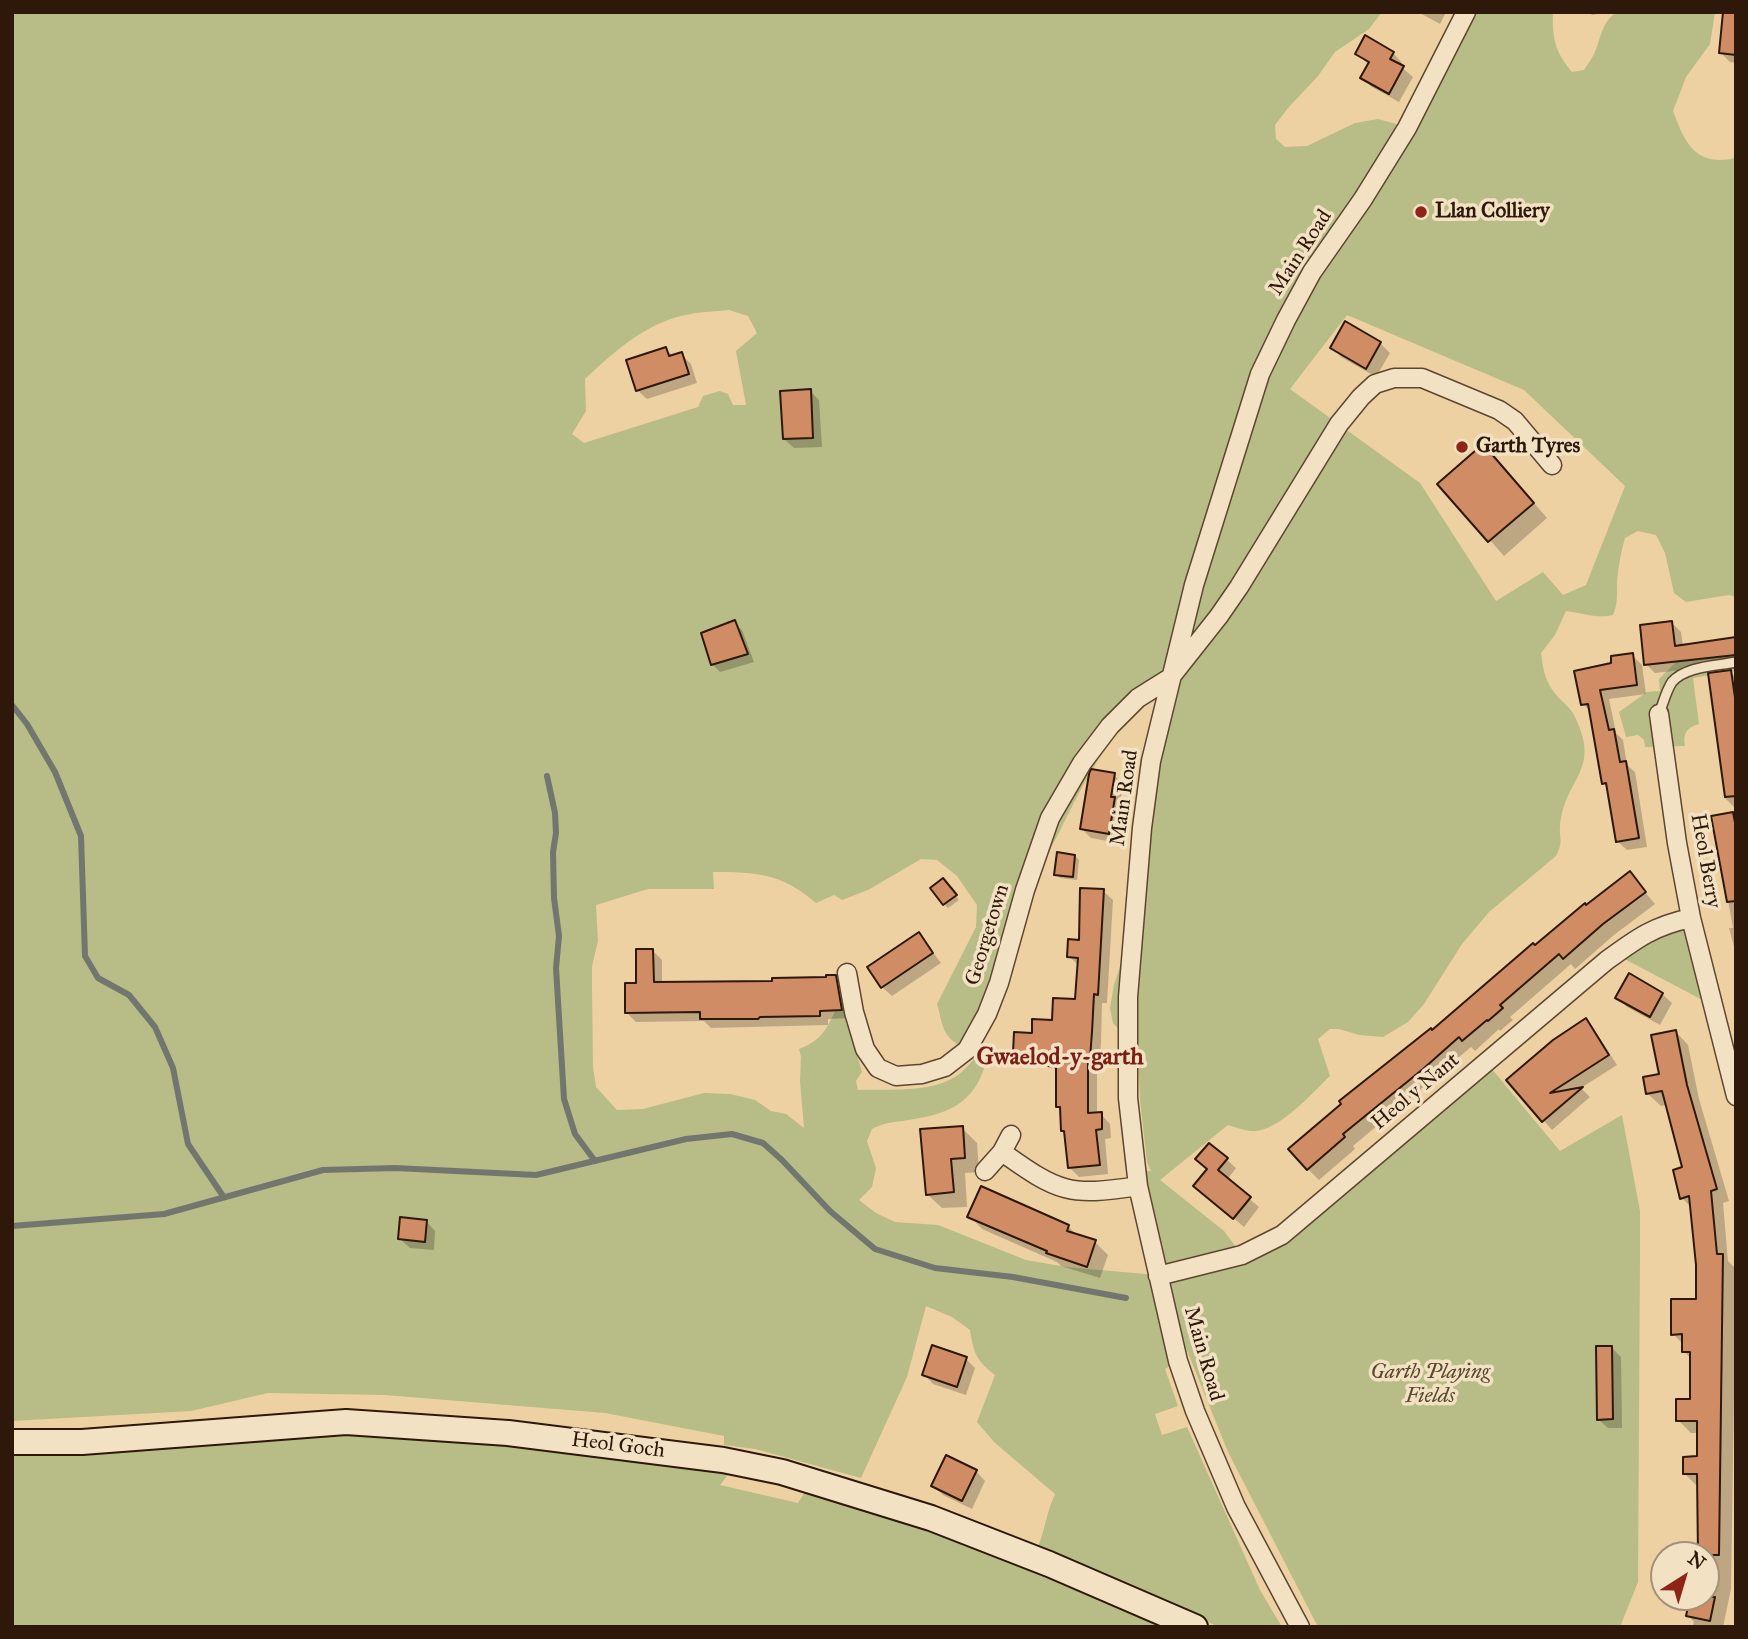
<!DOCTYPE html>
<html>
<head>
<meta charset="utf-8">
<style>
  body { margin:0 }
  #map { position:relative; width:1748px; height:1639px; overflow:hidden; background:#edd1a3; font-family:"IM FELL Great Primer",serif }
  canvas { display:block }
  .frame { position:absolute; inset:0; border:14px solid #2d1809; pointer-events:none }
  .north { position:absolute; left:1650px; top:1541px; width:70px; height:70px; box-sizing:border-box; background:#f3e1c3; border:2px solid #a49179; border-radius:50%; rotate:37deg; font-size:19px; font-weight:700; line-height:28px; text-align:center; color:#2d1809 }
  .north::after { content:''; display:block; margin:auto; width:24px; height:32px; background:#8f2418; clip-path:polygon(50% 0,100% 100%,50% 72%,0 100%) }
</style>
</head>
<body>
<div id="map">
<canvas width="1748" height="1639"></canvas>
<div class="frame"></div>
<div class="north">N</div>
</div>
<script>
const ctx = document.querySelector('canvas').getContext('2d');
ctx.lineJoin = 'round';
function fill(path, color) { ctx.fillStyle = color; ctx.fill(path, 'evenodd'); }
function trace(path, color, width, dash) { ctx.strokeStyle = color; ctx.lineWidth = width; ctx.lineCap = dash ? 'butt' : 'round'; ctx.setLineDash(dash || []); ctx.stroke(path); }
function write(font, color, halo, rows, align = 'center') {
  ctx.font = font + ' "IM FELL Great Primer",serif'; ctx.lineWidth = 7; ctx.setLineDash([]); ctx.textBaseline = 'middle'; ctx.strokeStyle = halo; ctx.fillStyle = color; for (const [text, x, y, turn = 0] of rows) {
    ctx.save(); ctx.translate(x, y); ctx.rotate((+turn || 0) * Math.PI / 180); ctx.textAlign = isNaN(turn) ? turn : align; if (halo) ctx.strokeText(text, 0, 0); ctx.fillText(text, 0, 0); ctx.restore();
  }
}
const green = new Path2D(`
  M12,12H1382L1369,29L1335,52L1318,76L1288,108L1275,125L1276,139L1285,147L1307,146L1355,123L1378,119L1407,127L1466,12H1553C1552,38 1555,52 1572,72L1584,70C1587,65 1591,60 1594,54C1601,39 1601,22 1617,12H1715L1710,44L1686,77L1673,111C1685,144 1696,167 1736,158V597L1729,595L1686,602L1674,593L1665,553L1656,535L1638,531L1625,538C1621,552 1618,567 1617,582C1617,595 1618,603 1613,615C1597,619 1583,613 1566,611L1555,635L1541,653C1543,671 1546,684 1558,697C1563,702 1569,707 1573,713C1603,771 1566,775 1560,825C1559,840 1564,840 1556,856L1489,912L1462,944L1424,1004L1408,1022L1383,1037L1359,1035L1339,1029H1330L1318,1039L1330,1076C1312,1093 1277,1134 1250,1131C1243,1130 1235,1127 1228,1125L1160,1180L1224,1231L1242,1255L1264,1246L1486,1062L1560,1151L1622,1115L1640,1211V1255L1638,1582L1620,1627H1318L1228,1452L1186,1348L1178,1361L1165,1369L1178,1406L1155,1414L1162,1435L1187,1427L1260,1590L1282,1627H1219L1038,1547C1045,1529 1047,1511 1055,1494L994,1442L977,1422L995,1375C976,1360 974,1354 970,1330L952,1317L926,1306L907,1377L861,1478L755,1449L724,1445V1436L605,1413L385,1395L268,1393L191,1411L12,1421ZM729,310L748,316L757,333L736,351L746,405H733L728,394L720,391L703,396L698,407L584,443L572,434L586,411L585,379C616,350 648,321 691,314C703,311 716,312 729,310ZM1347,315L1524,390L1625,486L1586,585L1563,595L1543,572L1496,601L1420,483L1290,389ZM1169,680L1132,928L1114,985L1110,1008L1113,1023L1138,1051L1140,1100L1147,1162L1151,1171H1136L1157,1275L1066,1267L1026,1260L938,1225L895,1222L876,1213L859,1200L872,1187L876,1168L867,1141L872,1129C888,1121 892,1123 908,1120C953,1114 979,1100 988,1053L982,1050C974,1058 965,1071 955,1077C928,1093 888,1089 858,1090L856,1081L862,1072L844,1011H835C826,1031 820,1041 799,1049L801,1057L800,1081L804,1128L786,1114L771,1111L755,1100L730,1094L704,1093L643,1109L617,1110L596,1087L593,1067L592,986V966L598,941L596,905L648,889H714L713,872C757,872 781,873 816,903L834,895L842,900L868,890L921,859L937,860L957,876L977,905L976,927L937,1004C944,1029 942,1037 967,1050L1034,874C1053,849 1064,821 1079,793C1106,744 1126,715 1169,680Z
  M1706,642L1709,658L1736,655V671L1693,678L1699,724C1686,728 1683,733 1685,746L1645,747L1644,740L1638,735L1626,737L1619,712L1647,692L1660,691L1659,679L1679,659L1677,644Z
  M1691,918L1712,1005L1615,954Z
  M331,1427L734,1467L720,1485L798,1503L809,1486L899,1511L1179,1627H12V1446Z`);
const shadow = new Path2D(`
  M1418,12H1446L1440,24Z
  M1589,12H1607L1592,15Z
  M1736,23V63L1730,62L1721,53Z
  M1393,53L1402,63L1400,66L1413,77L1399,102L1372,87L1362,78L1369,65L1357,54Z
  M1346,323L1380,343L1390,353L1376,377L1341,357L1332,347Z
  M666,349L674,357L681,354L691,364L697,383L647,399L637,390Z
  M810,391L819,400L822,447L794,448L784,439Z
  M1498,461L1547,518L1504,556L1440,484Z
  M734,623L742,630L754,662L720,672L712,664Z
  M1672,623L1681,632L1683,647L1736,639V664L1655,673L1646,664Z
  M1632,655L1642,665L1646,694L1609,699L1616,733L1623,740L1627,765L1635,772L1647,847L1627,850L1617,841L1609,789L1604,783L1591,712L1583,704L1613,665Z
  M1730,672L1736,678V809L1725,798L1723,780Z
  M1114,775L1123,784L1120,805L1124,808L1118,843L1091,838L1082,829Z
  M1732,813L1736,817V954L1729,928H1733L1713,817Z
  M1075,856L1079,860L1077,880L1060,878L1056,874Z
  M1630,874L1655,904L1614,935L1575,969L1571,964L1510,1017L1513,1020L1500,1031L1499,1029L1475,1051L1471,1047L1353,1146L1355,1149L1319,1180L1308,1169L1432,1032L1535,947Z
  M947,884L959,900L948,908L944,904Z
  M1103,891L1113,900L1107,1003H1102L1101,1043L1099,1067H1097V1114H1101L1110,1124L1111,1138L1105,1139L1108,1174L1079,1177L1069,1167L1066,1134L1063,1131L1062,1110L1058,1106V1073L1050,1064L1024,1062L1015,1053L1033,1035L1053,1022L1077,1001L1079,966L1069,956L1080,942Z
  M919,934L941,963L892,996L882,987Z
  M653,951L662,960V984L774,982L835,977L844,986L850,1018L828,1019V1025L711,1028L704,1021L636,1022L626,1012Z
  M1662,994L1672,1003L1660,1025L1627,1007L1617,997Z
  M1585,1021L1594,1029L1617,1065L1581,1088L1590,1097L1552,1130L1508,1080Z
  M1676,1032L1688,1045L1699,1099L1729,1201L1723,1203L1728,1261L1736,1269L1731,1589L1723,1627H1692L1694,1622L1688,1615L1692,1597H1706V1555H1700L1698,1487L1685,1474L1699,1458V1433H1691L1678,1420L1692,1401V1360L1684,1351V1345L1673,1334L1698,1301V1264L1692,1208L1682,1198L1684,1169L1668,1105L1661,1106L1648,1094L1662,1076Z
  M962,1128L977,1143L979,1172L965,1173L967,1207L942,1208L927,1194Z
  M1226,1159L1236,1168L1227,1180L1259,1207L1244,1227L1195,1186Z
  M970,1216L1068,1226L1079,1237L1095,1242L1108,1255L1100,1278L1061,1266L1057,1262L982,1229Z
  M426,1221L435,1231L434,1250L410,1248L400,1239Z
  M1612,1348L1621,1357L1622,1428H1608L1598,1419Z
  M966,1359L975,1368L966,1395L933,1384L924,1374Z
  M976,1471L985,1481L972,1509L943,1495L933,1486Z`);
const stream = new Path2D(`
  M12,705L27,724L55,772L81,836L85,956L98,978L129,995L155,1027L173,1068L188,1144L223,1196
  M547,776L555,813L556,833L553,852L554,898L559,936L556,968L564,1099L575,1134L595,1161
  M12,1226L164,1214L323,1170L395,1168L536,1175L686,1139L732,1134L763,1143L782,1160L830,1211L875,1249L935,1268L1013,1277L1126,1298`);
const building = new Path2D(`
  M1723,12H1736V55L1719,53Z
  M1365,35L1394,52L1390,59L1404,66L1389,94L1360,78L1369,62L1355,54Z
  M1345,321L1381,342L1366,369L1330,348Z
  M666,347L669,356L682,352L689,374L636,391L626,360Z
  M811,389L813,438L783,439L780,391Z
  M1483,444L1534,503L1488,542L1437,484Z
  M735,620L748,654L711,665L701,633Z
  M1672,621L1675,646L1736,637V655L1644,665L1640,625Z
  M1633,653L1637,685L1600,690L1609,730L1614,729L1620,762L1626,761L1639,838L1616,842L1606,783L1602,784L1588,704L1581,705L1574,671L1611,663V656Z
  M1731,670L1736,704V796L1725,797L1708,673Z
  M1091,769L1115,773L1111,797H1115L1109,834L1080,829L1089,774Z
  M1733,812L1736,828V901L1727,902L1711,816Z
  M1057,852L1075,855L1073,877L1054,875Z
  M1630,871L1646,892L1603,924L1563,959L1559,954L1500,1005L1503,1008L1488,1021L1487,1020L1462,1041L1459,1037L1423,1069L1343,1134L1345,1137L1307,1170L1288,1149L1341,1104L1339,1101L1431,1028L1432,1030L1533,943L1535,945L1585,903L1586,905Z
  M943,878L957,895L943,905L930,888Z
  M1080,888L1104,889L1098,995L1094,994L1092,1032L1090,1058H1088V1113L1102,1112V1129L1096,1130L1100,1165L1068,1168L1064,1131H1061L1060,1107H1056V1067L1048,1066L1050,1055L1013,1053L1014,1032L1032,1033V1019L1052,1020L1053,998L1075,999L1078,958L1067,957L1068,939L1079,940Z
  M919,932L933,953L881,988L867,967Z
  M636,949H653L654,982L772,981V978L826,977V975H836L842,1010L820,1011V1016L760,1017L758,1019H700V1012L625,1013V983H636Z
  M1629,973L1663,993L1650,1017L1615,998Z
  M1586,1018L1609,1055L1550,1093L1583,1087L1542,1122L1506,1080L1553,1040Z
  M1676,1030L1687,1085L1717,1189L1711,1191L1717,1254H1723L1719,1555H1698L1697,1474H1683V1457L1697,1456V1421H1676V1399H1690V1352H1682V1334L1671,1335V1299H1696V1265L1689,1196L1680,1199L1673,1170L1682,1167L1662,1091L1646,1094L1643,1077L1659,1074L1651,1035Z
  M963,1126L965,1158L951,1159L954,1192L926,1195L920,1129Z
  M1209,1143L1228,1158L1218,1170L1251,1197L1233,1219L1193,1186L1207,1169L1195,1159Z
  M981,1186L1069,1225L1067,1231L1096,1240L1087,1267L1046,1253L1047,1251L967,1217Z
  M400,1217L427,1220L425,1242L398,1239Z
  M932,1345L967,1357L957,1387L922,1375Z
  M1596,1346H1612L1613,1419L1597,1420Z
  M946,1455L977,1470L962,1501L931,1486Z
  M1690,1597H1715L1710,1621L1686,1616Z`);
const lane = new Path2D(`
  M1659,714C1663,704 1666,691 1672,682C1686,666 1716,666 1736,662`);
const street = new Path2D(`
  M1659,714L1677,843L1691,918L1736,1096
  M847,973L854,1012L865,1049L878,1068L896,1076L922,1074L945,1067L967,1050L987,1014L999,983L1025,890L1050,818L1082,763L1110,726L1138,698L1170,678L1219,616L1239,587L1339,424L1361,397L1375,384L1394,378H1422L1499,410L1515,421L1552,465
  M1002,1152C1058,1192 1069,1197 1138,1186
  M985,1171L1002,1152L1011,1135
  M1158,1276L1242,1255L1282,1235L1606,961C1636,939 1653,926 1691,918
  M1300,1627L1236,1507L1195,1411L1178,1361L1138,1186L1128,1098V997L1142,828L1151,761L1194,585L1260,374L1286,320L1312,272L1363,199L1407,128L1466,12`);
const secondary = new Path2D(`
  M12,1442H82L346,1422L508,1433L723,1460L782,1472L931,1518L1049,1564L1195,1627`);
const markers = [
  [1421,212,7,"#8f2418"],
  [1462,447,7,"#8f2418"]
];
const poiNames = [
  ["Llan Colliery",1435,212],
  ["Garth Tyres",1476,447]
];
const streetNames = [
  ["Main Road",1301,253,-57],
  ["Main Road",1125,798,-82],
  ["Heol Berry",1705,861,80],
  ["Georgetown",988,935,-73],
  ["Heol y Nant",1416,1092,-40],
  ["Main Road",1203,1354,74],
  ["Heol Goch",618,1446,7]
];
const parkNames = [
  ["Garth Playing",1430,1373],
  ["Fields",1430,1397]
];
const quarterNames = [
  ["Gwaelod-y-garth",1060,1058]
];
fill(green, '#b8bc86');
fill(shadow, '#0003');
trace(stream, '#72766f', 6);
fill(building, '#d08c64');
trace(building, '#2d1809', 2);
trace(lane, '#5d4630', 12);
trace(street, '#5d4630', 21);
trace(secondary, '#2d1809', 28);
trace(lane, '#f3e1c3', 9);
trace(street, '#f3e1c3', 18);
trace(secondary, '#f3e1c3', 24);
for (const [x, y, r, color] of markers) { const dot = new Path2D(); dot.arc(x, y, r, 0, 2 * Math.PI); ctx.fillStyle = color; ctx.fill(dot); trace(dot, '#f3e1c3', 2.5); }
write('bold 21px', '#2d1809', '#f3e1c3', poiNames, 'left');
write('21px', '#2d1809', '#f3e1c3', streetNames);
write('italic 21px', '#57492e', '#f3e1c3', parkNames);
write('bold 24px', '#7a1f14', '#f3e1c3', quarterNames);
</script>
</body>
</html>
